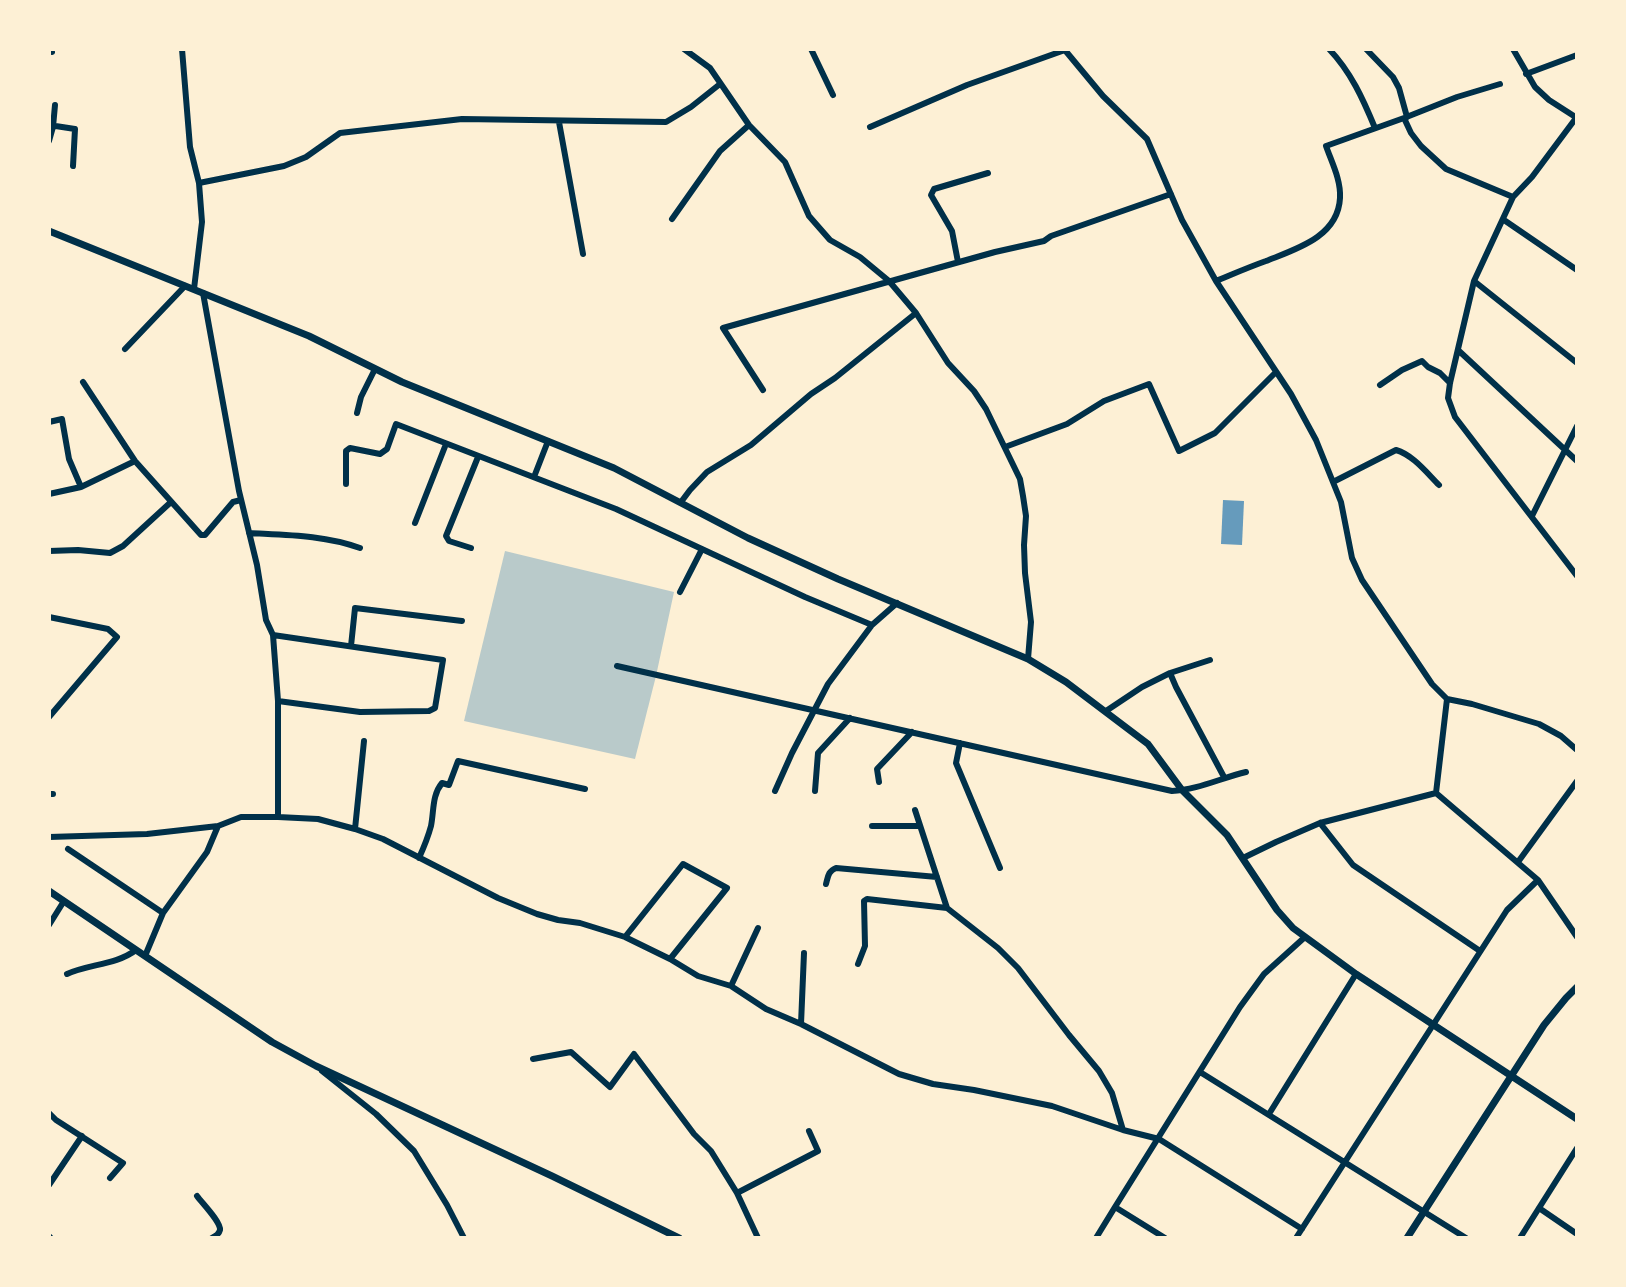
<!DOCTYPE html>
<html>
<head>
<meta charset="utf-8">
<style>
  body { margin:0 }
  #map { position:relative; width:1626px; height:1287px; overflow:hidden; background:#fdf0d5; font-family:"Noto Serif",serif }
  canvas { display:block }
  .frame { position:absolute; inset:0; border:51px solid #fdf0d5; pointer-events:none }
</style>
</head>
<body>
<div id="map">
<canvas width="1626" height="1287"></canvas>
<div class="frame"></div>
</div>
<script>
const ctx = document.querySelector('canvas').getContext('2d');
ctx.lineJoin = 'round';
function fill(path, color) { ctx.fillStyle = color; ctx.fill(path, 'evenodd'); }
function trace(path, color, width, dash) { ctx.strokeStyle = color; ctx.lineWidth = width; ctx.lineCap = dash ? 'butt' : 'round'; ctx.setLineDash(dash || []); ctx.stroke(path); }
const green = new Path2D(`
  M505,551L674,592L656,676L635,759L464,721Z`);
const water = new Path2D(`
  M1223,500L1244,501L1242,545L1221,544Z`);
const minor = new Path2D(`
  M51,49L52,52
  M182,49L190,147L199,183L202,222L194,289
  M684,49L710,68L749,125L785,162L809,216L830,240L860,257L889,281L916,313L948,363L974,391L986,409L1020,479L1023,496L1026,516L1024,545L1025,573L1031,622L1028,659
  M811,49L833,95
  M1064,49L1103,96L1147,139L1182,220L1216,281L1291,394L1316,440L1341,502L1352,558L1362,580L1432,684L1447,699L1472,704L1539,724L1561,736L1577,750
  M1329,49C1351,72 1363,99 1375,128
  M1366,49L1393,77L1399,88L1407,117
  M1513,49L1535,87L1549,100L1577,118
  M1526,74L1577,55
  M1404,118L1457,97L1500,84
  M559,122L583,254
  M49,125L75,129L73,166
  M870,127L967,85L1065,50
  M49,141L53,127L55,105
  M199,183L284,166L306,157L340,133L462,119L666,122L691,107L720,84
  M1513,197L1532,177L1576,118
  M672,219L720,151L749,125
  M1504,220L1577,270
  M958,262L952,231L931,195L934,189L988,173
  M1216,281C1233,274 1249,267 1266,261C1296,249 1338,237 1340,198C1341,180 1332,163 1326,146L1404,118L1411,133L1421,146L1446,169L1513,197L1474,281L1450,383L1448,398L1455,417L1577,576
  M1474,281L1577,363
  M203,293L239,491L257,565L266,620L273,635L278,701V817
  M125,349L185,286
  M1458,350L1577,461
  M83,382L135,461L201,535H205L233,502L241,500
  M1380,385L1402,370L1422,361L1428,367L1440,373L1450,383
  M763,390L723,328L995,252L1044,241L1051,236L1171,194
  M357,413L361,397L375,369
  M49,422L62,419L69,459L81,487L135,461
  M1005,447L1067,424L1104,401L1149,384L1179,451L1215,433L1276,372
  M534,477L548,441
  M1333,482L1396,450C1413,455 1426,472 1439,485
  M346,484V451L350,448L380,454L387,449L396,424L616,509L805,597L872,625
  M49,494L81,487
  M681,502L690,490L707,472L751,445L811,394L835,378L916,313
  M1532,516L1577,426
  M415,523L446,444
  M249,533C286,535 324,535 360,548
  M471,548L449,541L446,536L478,457
  M49,551L78,550L110,553L123,546L171,502
  M680,592L702,549
  M49,617L108,629L117,637L49,717
  M273,635L443,660L435,708L429,711L360,712L278,701
  M351,646L355,608L462,621
  M617,666L1172,791C1197,790 1221,778 1246,772
  M1170,673L1176,687L1224,777
  M1106,711L1142,687L1170,673L1210,660
  M960,743L956,763L1000,868
  M879,782L877,769L912,732
  M775,791L792,753L828,684L872,625L897,603
  M815,791L818,753L850,718
  M1436,793L1538,880L1577,937
  M49,794H53
  M915,810L947,908L998,948L1018,968L1069,1035L1099,1071L1112,1093L1123,1130
  M1320,823L1353,865L1480,951
  M872,826H920
  M355,829L364,741
  M49,837L147,834L218,826
  M68,849L163,913
  M419,858C424,847 428,837 431,826C434,811 432,795 442,783L449,785L458,761L585,789
  M1243,858L1276,842L1320,823L1436,793L1447,699
  M1518,862L1577,781
  M826,884C828,877 828,871 836,868L937,877
  M49,925L64,901
  M625,937L683,864L727,888L670,959
  M145,956L163,913L207,852L218,826L241,817H278L318,819L355,829L383,839L498,898L537,914L558,920L580,923L625,937L670,959L698,976L731,986L766,1009L801,1024L899,1074L933,1084L974,1090L1052,1106L1123,1130L1159,1139L1302,1229
  M858,964L865,946L864,901L867,899L947,908
  M67,974C89,964 116,965 136,950
  M731,986L758,928
  M801,1024L804,953
  M533,1059L571,1052L610,1087L634,1054L694,1134L711,1151L737,1193L758,1238
  M322,1071L376,1114L414,1151L447,1205L464,1238
  M1200,1072L1466,1238
  M49,1113L56,1120L123,1163L110,1178
  M1269,1114L1356,974
  M49,1185L82,1136
  M737,1193L818,1151L809,1131
  M197,1196C202,1203 221,1222 220,1230C219,1234 216,1236 212,1238
  M1115,1207L1240,1007L1264,974L1305,937
  M1539,1208L1577,1234
  M49,1236L51,1238
  M1096,1238L1115,1207L1165,1238
  M1296,1238L1507,910L1538,880
  M1520,1238L1577,1148`);
const tertiary = new Path2D(`
  M49,231L309,336L402,382L614,468L748,538L838,579L1028,659L1066,682L1148,744L1182,790L1227,835L1277,910L1293,928L1356,974L1577,1119
  M49,891L272,1042L316,1066L552,1176L679,1238
  M1407,1238L1544,1025L1566,998L1577,987`);
fill(green, '#b9caca');
fill(water, '#669bbc');
trace(minor, '#003049', 6);
trace(tertiary, '#003049', 7);
</script>
</body>
</html>
